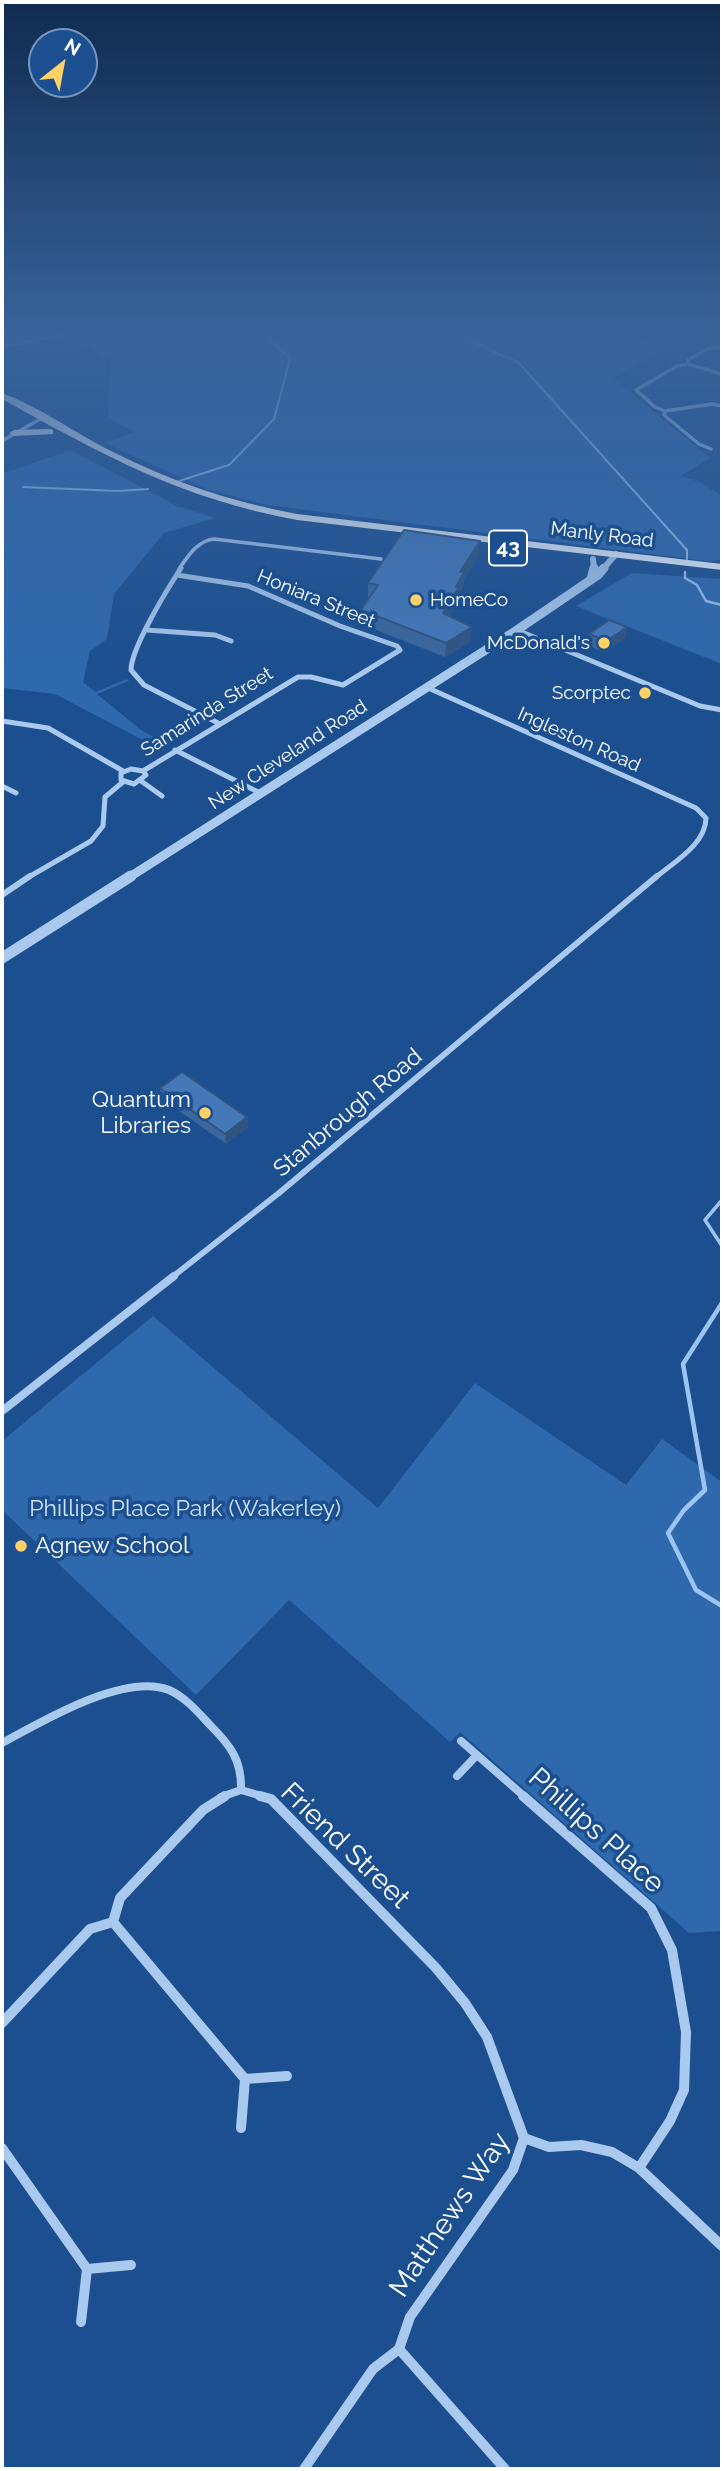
<!DOCTYPE html>
<html>
<head>
<meta charset="utf-8">
<style>
  body { margin:0 }
  #map { position:relative; width:724px; height:2471px; overflow:hidden; background:#1b4f8f; font-family:Raleway,sans-serif }
  canvas { display:block }
  .frame { position:absolute; inset:0; border:4px solid #fff; pointer-events:none }
  .north { position:absolute; left:28px; top:28px; width:70px; height:70px; box-sizing:border-box; background:#1b4f8f; border:2px solid #7695bc; border-radius:50%; rotate:31deg; font-size:19px; font-weight:700; line-height:28px; text-align:center; color:#fff }
  .north::after { content:''; display:block; margin:auto; width:24px; height:32px; background:#ffd166; clip-path:polygon(50% 0,100% 100%,50% 72%,0 100%) }
</style>
</head>
<body>
<div id="map">
<canvas width="724" height="2471"></canvas>
<div class="frame"></div>
<div class="north">N</div>
</div>
<script>
const ctx = document.querySelector('canvas').getContext('2d');
ctx.lineJoin = 'round';
function fill(path, color) { ctx.fillStyle = color; ctx.fill(path, 'evenodd'); }
function trace(path, color, width, dash) { ctx.strokeStyle = color; ctx.lineWidth = width; ctx.lineCap = dash ? 'butt' : 'round'; ctx.setLineDash(dash || []); ctx.stroke(path); }
function write(font, color, halo, rows, align = 'center') {
  ctx.font = font + ' Raleway,sans-serif'; ctx.lineWidth = 7; ctx.setLineDash([]); ctx.textBaseline = 'middle'; ctx.strokeStyle = halo; ctx.fillStyle = color; for (const [text, x, y, turn = 0] of rows) {
    ctx.save(); ctx.translate(x, y); ctx.rotate((+turn || 0) * Math.PI / 180); ctx.textAlign = isNaN(turn) ? turn : align; if (halo) ctx.strokeText(text, 0, 0); ctx.fillText(text, 0, 0); ctx.restore();
  }
}
const green = new Path2D(`
  M2,331H611L668,347L613,378L710,458L681,476L699,482L722,495V560L706,561L267,505L209,490L104,443L135,432L108,418L111,360L66,338L2,349Z
  M71,450L177,506L215,518L164,533L114,594L107,639L90,651L83,682L95,692L127,679L129,681L97,694L141,730L169,745L162,750L55,694L2,688V474Z
  M632,573L722,579V664L576,606Z
  M153,1316L378,1508L475,1383L626,1485L662,1439L722,1482V1931L689,1933L460,1732L450,1742L289,1600L196,1695L2,1510V1441Z`);
const streamFar3 = new Path2D(`
  M448,331L519,363L687,550V559
  M2,347L84,331
  M176,482L229,465L274,419L290,359L261,331
  M23,487L118,491L148,489`);
const streamFar2 = new Path2D(`
  M685,572V578L697,585L706,601L722,605`);
const streamFar1 = new Path2D(`
  M722,1200L705,1220L722,1246`);
const stream = new Path2D(`
  M722,1303L683,1364L705,1490L684,1510L668,1533L696,1590L722,1606`);
const minorFar4 = new Path2D(`
  M688,364L722,374
  M665,411L712,404L722,406
  M2,441L42,418
  M711,449L699,444L664,415L665,411L655,407L636,390L677,366L688,364V360L709,348L720,347
  M179,569C188,556 197,541 214,539L381,559`);
const minorFar3 = new Path2D(`
  M181,568C168,588 131,648 131,670L144,685L220,724
  M147,630L215,635L231,641
  M517,630L700,706L722,710
  M426,687L696,808L706,818C706,844 674,862 655,878
  M2,721L48,728L123,771
  M175,750L260,793
  M131,769L143,771L146,775L134,784L121,780V773Z
  M143,771L298,677H311L343,685L400,650L397,646L340,626L248,586L177,575
  M141,781L162,796
  M2,786L16,793
  M27,878L91,841L103,826L105,797L123,782`);
const minorFar2 = new Path2D(`
  M2,895L30,876
  M171,1278L279,1193L657,876`);
const minorFar1 = new Path2D(`
  M2,1411L174,1276
  M461,1741L525,1797
  M2,1743C41,1722 124,1672 169,1690C185,1697 198,1712 210,1725C230,1745 242,1760 241,1790L265,1797
  M457,1776L477,1755
  M221,1797L241,1790`);
const minor = new Path2D(`
  M260,1796L271,1799L436,1968L465,2003L487,2037L524,2138
  M523,1796L651,1908L672,1950L686,2032L684,2090L670,2121L639,2168
  M113,1922L245,2079
  M2,2023L90,1929L113,1922L120,1898L203,1810L225,1796
  M241,2128L245,2079L287,2076
  M2,2148L87,2269
  M81,2322L87,2269L131,2265
  M399,2349L505,2469
  M304,2469L373,2369L399,2349L410,2317L513,2170L524,2138L549,2147L581,2145L612,2152L639,2168L722,2246`);
const tertiaryFar2 = new Path2D(`
  M593,559L594,569
  M603,569L616,554`);
const tertiaryFar1 = new Path2D(`
  M591,579L594,568
  M128,878L517,630L598,575L604,568`);
const tertiary = new Path2D(`
  M2,958L131,876`);
const primary = new Path2D(`
  M2,393C40,407 75,433 111,451C170,481 231,502 297,514L722,564V570L297,520C182,499 103,455 2,399Z
  M50,429L53,430V434L14,436L9,433L14,430Z`);
const wall = new Path2D(`
  M479,554L464,579L463,586L459,594L458,601L449,616L471,641L445,657L361,624V610L370,597H368V583Z
  M627,627L625,638L605,652L587,645L589,634Z
  M160,1088L247,1117L248,1127L226,1144L161,1098Z`);
const shadedWall = new Path2D(`
  M480,541L479,554L464,579L463,586L459,594L458,601L442,627L443,613L460,572Z
  M472,627L471,641L445,657L446,643Z
  M627,627L625,638L605,652L607,641Z
  M247,1117L248,1127L226,1144L225,1134Z`);
const building = new Path2D(`
  M404,530L480,541L460,572H464L456,587H459L443,613L472,627L446,643L361,610L378,585L368,583Z
  M609,620L627,627L607,641L589,634Z
  M182,1072L247,1117L225,1134L160,1088Z`);
const markers = [
  [416,600,7,"#ffd166"],
  [604,643,7,"#ffd166"],
  [645,693,7,"#ffd166"],
  [205,1113,7,"#ffd166"],
  [21,1546,7,"#ffd166"]
];
const farStreetnames = [
  ["Manly Road",602,535,7],
  ["Honiara Street",316,599,22],
  ["Samarinda Street",207,712,-32],
  ["Ingleston Road",579,740,24],
  ["New Cleveland Road",288,755,-33]
];
const farPoinames = [
  ["HomeCo",430,600,"left"],
  ["McDonald's",590,643],
  ["Scorptec",631,693]
];
const shields = [
  [508,548,38]
];
const shieldNames = [
  ["43",508,548]
];
const poiNames = [
  ["Quantum",191,1100],
  ["Libraries",191,1126],
  ["Agnew School",35,1546,"left"]
];
const streetNames = [
  ["Stanbrough Road",348,1113,-40]
];
const parkNames = [
  ["Phillips Place Park (Wakerley)",185,1509]
];
const nearStreetnames = [
  ["Phillips Place",596,1831,42],
  ["Friend Street",345,1846,44],
  ["Matthews Way",450,2215,-56]
];
fill(green, '#2e69ad');
trace(streamFar3, '#9cc4f0', 2);
trace(streamFar2, '#9cc4f0', 2.5);
trace(streamFar1, '#9cc4f0', 3.5);
trace(stream, '#9cc4f0', 4.5);
trace(minorFar4, '#a9c9ee', 3.5);
trace(minorFar3, '#a9c9ee', 5);
trace(minorFar2, '#a9c9ee', 6);
trace(minorFar1, '#a9c9ee', 8);
trace(minor, '#a9c9ee', 10);
trace(tertiaryFar2, '#a9c9ee', 6);
trace(tertiaryFar1, '#a9c9ee', 9);
trace(tertiary, '#a9c9ee', 11);
fill(primary, '#f0f6ff');
fill(wall, '#3a679d');
fill(shadedWall, '#305480');
fill(building, '#4478b7');
trace(building, '#305480', 2);
const sky = ctx.createLinearGradient(0, 0, 0, 677);
sky.addColorStop(0, '#0f2b4f');
sky.addColorStop(0.49, '#39639b');
sky.addColorStop(1, '#39639b00');
ctx.fillStyle = sky;
ctx.fillRect(0, 0, 724, 677);
for (const [x, y, r, color] of markers) { const dot = new Path2D(); dot.arc(x, y, r, 0, 2 * Math.PI); ctx.fillStyle = color; ctx.fill(dot); trace(dot, '#1b4f8f', 2.5); }
write('19px', '#fff', '#1b4f8f', farStreetnames);
write('19px', '#fff', '#1b4f8f', farPoinames, 'right');
for (const [x, y, w] of shields) { const box = new Path2D(); box.roundRect(x - w / 2, y - 17.5, w, 35, 5); ctx.fillStyle = '#1b4f8f'; ctx.fill(box); trace(box, '#fff', 2); }
write('bold 21px', '#fff', null, shieldNames);
write('23px', '#fff', '#1b4f8f', poiNames, 'right');
write('23px', '#fff', '#1b4f8f', streetNames);
write('23px', '#cfe3fa', '#1b4f8f', parkNames);
write('28px', '#fff', '#1b4f8f', nearStreetnames);
</script>
</body>
</html>
